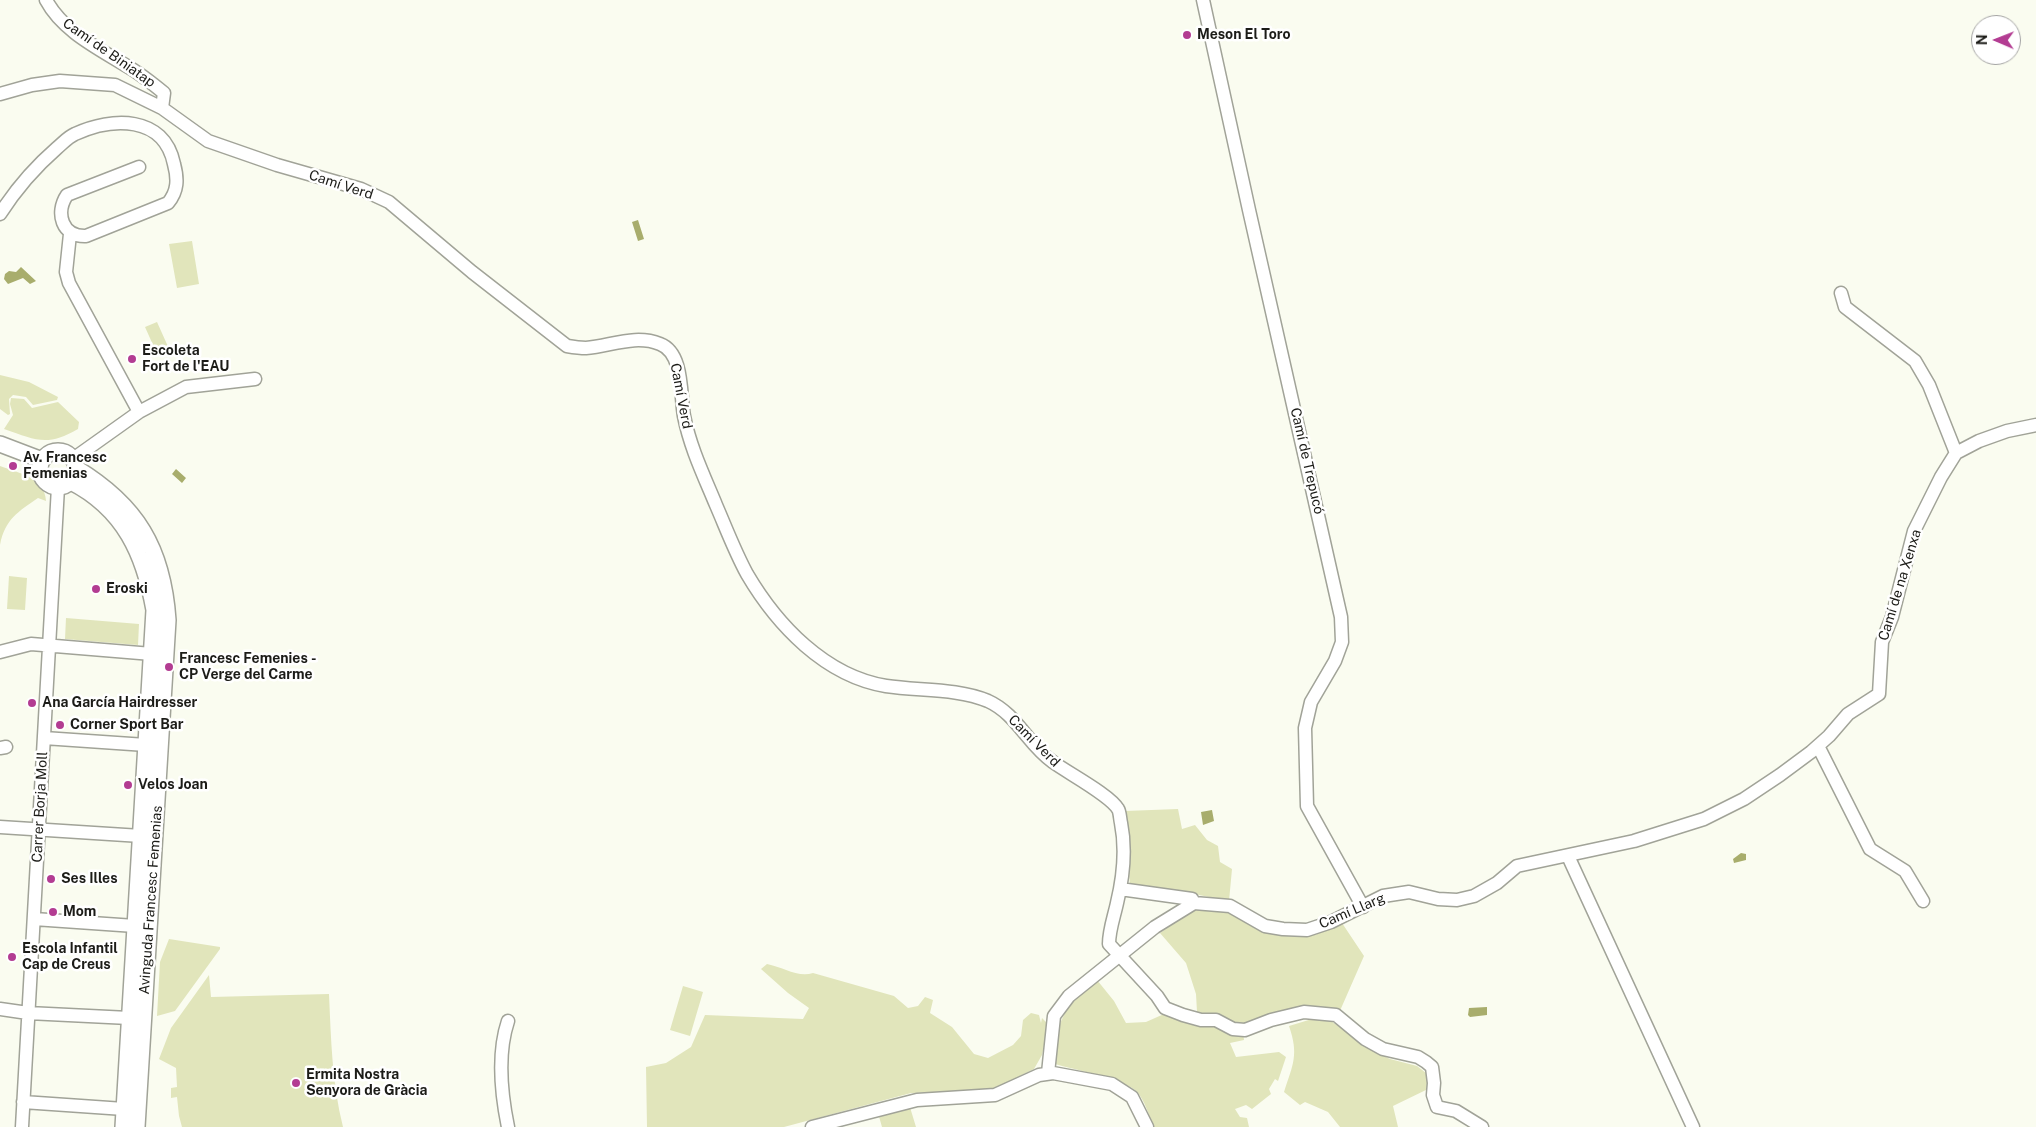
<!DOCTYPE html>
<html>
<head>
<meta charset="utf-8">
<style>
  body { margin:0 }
  #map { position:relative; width:2036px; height:1127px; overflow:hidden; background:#fafcf0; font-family:"Public Sans",sans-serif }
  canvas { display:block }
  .north { position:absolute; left:1971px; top:15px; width:50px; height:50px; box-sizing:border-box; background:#fff; border:1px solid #a4a4a3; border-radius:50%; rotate:271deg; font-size:14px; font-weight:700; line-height:20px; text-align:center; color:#1c1c18 }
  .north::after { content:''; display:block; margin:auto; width:18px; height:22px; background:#b33c92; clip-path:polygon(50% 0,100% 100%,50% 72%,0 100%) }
</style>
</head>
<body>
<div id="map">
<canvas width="2036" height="1127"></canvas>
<div class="north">N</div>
</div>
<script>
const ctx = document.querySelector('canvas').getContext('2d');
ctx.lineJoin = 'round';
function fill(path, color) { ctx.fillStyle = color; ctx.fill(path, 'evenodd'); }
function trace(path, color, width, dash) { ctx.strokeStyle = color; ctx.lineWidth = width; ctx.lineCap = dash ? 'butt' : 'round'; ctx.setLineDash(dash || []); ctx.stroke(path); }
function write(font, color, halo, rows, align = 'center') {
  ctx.font = font + ' "Public Sans",sans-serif'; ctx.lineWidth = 5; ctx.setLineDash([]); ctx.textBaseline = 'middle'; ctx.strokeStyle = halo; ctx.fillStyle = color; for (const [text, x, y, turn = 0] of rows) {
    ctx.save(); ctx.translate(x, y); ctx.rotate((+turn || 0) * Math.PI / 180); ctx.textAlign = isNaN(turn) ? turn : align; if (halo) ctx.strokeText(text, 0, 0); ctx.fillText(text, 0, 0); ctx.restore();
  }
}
const green = new Path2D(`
  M192,241L199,284L177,288L169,244Z
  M157,322L170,351L158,356L145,327Z
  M0,375L29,382L58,397L57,400L33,405L26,397L13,395L9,399L10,414L8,415L0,409Z
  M11,398L24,399L32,408L58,402L79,422L78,429C47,447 36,440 4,429L13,415L10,404Z
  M0,466C18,473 45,477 46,501L38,498C18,512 5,519 0,545Z
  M9,576L27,578L25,610L7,609Z
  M66,618L139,624L138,645L65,639Z
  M1178,809L1182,829L1195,825L1207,840L1218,846L1220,862L1232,869L1229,901L1199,895L1130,887L1125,811Z
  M1196,907L1231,911L1251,925L1277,933L1315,935L1342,923L1364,956L1339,1013L1240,1026L1197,1012L1196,994L1186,963L1160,933Z
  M169,939L220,947V949L175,1011L157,1016L160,962Z
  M767,964C783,967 798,978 813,973L894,996L908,1008L918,1006L925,997L933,1000L930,1013L952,1027L974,1054L988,1058L1013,1045L1021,1036L1023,1020L1031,1013L1039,1015L1041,1023L1042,1018L1049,1025L1042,1055L1034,1069L995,1088L950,1092L911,1093L784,1127H647L646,1067L666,1063L691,1047L705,1015L803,1019L809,1008L788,993L761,969Z
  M209,975L211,997L329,994C331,1039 332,1083 343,1127H182L179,1116L177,1097L171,1098V1088L177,1087L176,1068L159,1059L171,1028Z
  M1097,980L1114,1001L1126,1023L1146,1022L1164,1014L1243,1032L1244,1040L1230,1043L1236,1057L1279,1052L1286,1057L1278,1081L1275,1079L1269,1089L1271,1094L1252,1109L1246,1105L1235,1109L1240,1117L1247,1118L1249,1127H1153C1149,1115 1145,1101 1137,1092C1127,1080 1072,1069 1055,1064L1058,1028L1069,1004Z
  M683,986L703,992L690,1036L670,1030Z
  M1312,1019L1331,1021L1370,1049L1390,1059L1417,1066L1426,1073L1428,1089L1393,1106L1398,1127H1340L1328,1112L1305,1102L1300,1105L1284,1092C1293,1064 1299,1055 1289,1026Z
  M909,1104L916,1127H882L878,1113Z`);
const water = new Path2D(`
  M638,220L644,239L638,241L632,222Z
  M21,267L36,281L30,284L23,278L8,284L4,279L5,274L9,271L16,272Z
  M176,469L186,478L182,483L172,474Z
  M1212,810L1214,821L1203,825L1201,812Z
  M1741,853L1746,854V860L1734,863L1733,859Z
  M1487,1007V1015L1470,1017L1468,1015L1469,1008Z`);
const minor = new Path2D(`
  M46,0C63,32 100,49 130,68C142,75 153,84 164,93L162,108
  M1203,0L1249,210L1341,617L1342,642L1335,661L1311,702L1305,728L1307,806L1363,907
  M0,94L32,85L60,81L115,85L162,108L208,141L277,165L361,189L389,202L472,272L567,346C573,347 580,348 586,348C611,346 635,334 660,344C684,353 680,395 684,416C690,447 704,476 716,505C726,528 735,552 747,574C777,625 825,676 886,686C919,691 957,688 988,701C1017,714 1028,745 1053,762C1068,773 1110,795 1118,809C1120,812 1120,819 1121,823C1126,848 1123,878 1117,903C1114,917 1109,930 1109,944L1157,996L1165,1008L1183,1015L1201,1020H1216L1233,1029L1245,1030L1271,1020L1304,1012L1336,1015L1365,1039L1383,1049L1418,1057L1426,1062L1432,1067L1434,1083L1433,1095L1437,1107L1456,1111L1482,1127
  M0,214C16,189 34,168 57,148C63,143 68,137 75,134C112,117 164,115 174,164C178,179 178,191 168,203L86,236C62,237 55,213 67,195L139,167
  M70,234L66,272L69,283L139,412
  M1841,293L1845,307L1915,361L1929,385L1956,453
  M73,459L139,412L186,387L255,379
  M0,652L31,644L152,654
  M44,738L146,745
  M1818,746L1870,849L1905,871L1923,901
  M0,748L6,747
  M0,827L141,836
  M1568,856L1693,1127
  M1120,889L1192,899L1194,903
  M34,919L135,926
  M0,1009L28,1013L129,1018
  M508,1021C497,1054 501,1093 508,1127
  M1048,1073L1054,1016L1069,996L1155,927L1194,903L1230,906L1265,926L1283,929L1307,930L1331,922L1383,896L1409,892L1438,899L1457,900L1474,896L1497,883L1517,866L1634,841L1704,819L1744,799L1780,775L1811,752L1829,736L1848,714L1879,694L1882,642L1892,617L1914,531L1941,477L1956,453L1979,441L2007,431L2036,425
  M23,1102L124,1109
  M22,1127L58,487
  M812,1127L917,1100L995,1095L1039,1075L1053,1073L1112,1084L1132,1097L1147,1127`);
const major = new Path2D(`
  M0,444L42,460
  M40 469a18 18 0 1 1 36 0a18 18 0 1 1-36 0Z
  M76,468C137,505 163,548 168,620L137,1127
  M71,482C124,509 144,554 154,610L123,1127`);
const markers = [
  [1187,35,5,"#b33c92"],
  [132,359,5,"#b33c92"],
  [13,466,5,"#b33c92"],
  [96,589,5,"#b33c92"],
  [169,667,5,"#b33c92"],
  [32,703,5,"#b33c92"],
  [60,725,5,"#b33c92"],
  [128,785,5,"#b33c92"],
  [51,879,5,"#b33c92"],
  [53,912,5,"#b33c92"],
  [12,957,5,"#b33c92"],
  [296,1083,5,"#b33c92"]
];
const poiNames = [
  ["Meson El Toro",1197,35],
  ["Escoleta",142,351],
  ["Fort de l'EAU",142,367],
  ["Av. Francesc",23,458],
  ["Femenias",23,474],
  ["Eroski",106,589],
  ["Francesc Femenies -",179,659],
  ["CP Verge del Carme",179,675],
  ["Ana García Hairdresser",42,703],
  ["Corner Sport Bar",70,725],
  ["Velos Joan",138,785],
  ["Ses Illes",61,879],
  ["Mom",63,912],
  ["Escola Infantil",22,949],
  ["Cap de Creus",22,965],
  ["Ermita Nostra",306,1075],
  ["Senyora de Gràcia",306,1091]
];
const streetNames = [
  ["Camí de Biniatap",109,53,35],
  ["Camí Verd",341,185,18],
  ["Camí Verd",681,396,79],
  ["Camí de Trepucó",1307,461,77],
  ["Camí de na Xenxa",1900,585,-73],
  ["Camí Verd",1034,741,45],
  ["Carrer Borja Moll",40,807,-87],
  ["Avinguda Francesc Femenias",151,900,-86],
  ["Camí Llarg",1352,911,-23]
];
fill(green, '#e1e5bb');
fill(water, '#a8ad6c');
trace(minor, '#a1a398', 15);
trace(major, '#a1a398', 18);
trace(minor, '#fff', 12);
trace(major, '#fff', 15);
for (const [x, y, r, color] of markers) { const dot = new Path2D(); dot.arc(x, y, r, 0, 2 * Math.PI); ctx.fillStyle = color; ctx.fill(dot); trace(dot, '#fff', 2); }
write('bold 14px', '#1c1c18', '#fff', poiNames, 'left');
write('14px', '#1c1c18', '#fff', streetNames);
</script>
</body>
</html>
